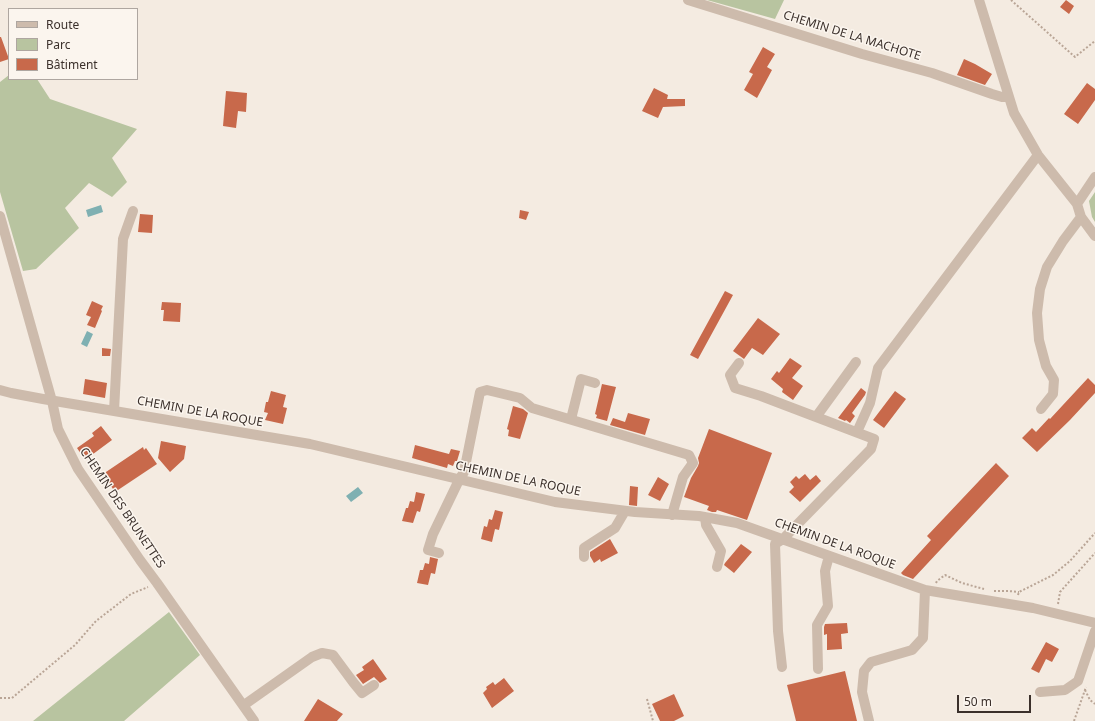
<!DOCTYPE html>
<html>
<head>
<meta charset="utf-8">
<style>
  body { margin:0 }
  #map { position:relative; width:1095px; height:721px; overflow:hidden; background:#f4ebe1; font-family:"Noto Sans",sans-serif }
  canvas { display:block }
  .legend { position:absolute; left:8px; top:8px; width:130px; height:72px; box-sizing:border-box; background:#fbf5ee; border:1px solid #aea6a0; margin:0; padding:5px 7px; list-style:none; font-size:12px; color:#3b302b }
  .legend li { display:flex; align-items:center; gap:8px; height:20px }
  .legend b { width:20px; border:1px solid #aea6a0 }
  .scale { position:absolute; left:957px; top:695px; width:74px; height:18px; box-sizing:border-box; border:2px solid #3b302b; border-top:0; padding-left:5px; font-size:12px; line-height:14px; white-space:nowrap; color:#3b302b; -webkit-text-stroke:3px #fbf5ee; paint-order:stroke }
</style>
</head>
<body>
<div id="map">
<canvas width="1095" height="721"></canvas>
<ul class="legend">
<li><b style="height:5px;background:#cdbbac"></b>Route</li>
<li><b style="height:11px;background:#b8c4a0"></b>Parc</li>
<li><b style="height:11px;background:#c8694b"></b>Bâtiment</li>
</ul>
<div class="scale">50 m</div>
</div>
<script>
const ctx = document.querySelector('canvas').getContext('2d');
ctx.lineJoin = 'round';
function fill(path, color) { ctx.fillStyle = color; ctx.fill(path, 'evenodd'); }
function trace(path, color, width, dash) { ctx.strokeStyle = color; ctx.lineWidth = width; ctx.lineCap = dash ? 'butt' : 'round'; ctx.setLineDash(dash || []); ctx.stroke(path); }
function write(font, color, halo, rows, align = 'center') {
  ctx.font = font + ' "Noto Sans",sans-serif'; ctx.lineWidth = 3; ctx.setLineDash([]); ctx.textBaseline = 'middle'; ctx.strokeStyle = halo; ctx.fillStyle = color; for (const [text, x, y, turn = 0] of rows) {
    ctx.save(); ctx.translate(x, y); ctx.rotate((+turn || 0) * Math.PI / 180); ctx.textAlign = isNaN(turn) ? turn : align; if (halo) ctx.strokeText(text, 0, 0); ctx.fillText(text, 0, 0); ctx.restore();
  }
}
const green = new Path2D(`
  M707,0H784L775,19Z
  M9,75V79H37L50,99L137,129L112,158L127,182L112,197L89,183L65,208L79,228L36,269L23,271L0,192V82Z
  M1095,192V222L1092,217L1089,201Z
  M169,612L200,655L124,721H33Z`);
const water = new Path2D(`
  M101,205L103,212L88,217L86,210Z
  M87,331L93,334L87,347L81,344Z
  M358,487L363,493L351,502L346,496Z`);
const building = new Path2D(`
  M1066,0L1074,6L1069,14L1060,7Z
  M0,37H1L9,59L0,62Z
  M763,47L775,54L767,67L772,70L757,98L744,90L753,74L749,72Z
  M964,59L975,64L992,74L985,85L957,75Z
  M1087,83L1095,89V100L1078,124L1064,114Z
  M654,88L668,95L667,99H685V106L663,107L658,118L642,111Z
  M226,91L247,93L246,112L238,111L236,128L223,126Z
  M520,210L529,212L526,220L519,218Z
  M140,214L153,215L152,233L138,232Z
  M725,291L733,295L698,359L690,355Z
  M92,301L103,306L101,310L102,311L95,328L87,325L91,317L86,315Z
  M162,302L181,303L180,322L163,321L164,310H161Z
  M758,318L780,334L763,355L752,348L744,359L733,351Z
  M102,348L111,349L110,356H102Z
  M790,358L802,366L792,378L803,386L793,400L782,392L783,389L771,379L777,371L779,373Z
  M1088,378L1095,385V393L1070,420L1037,452L1022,438L1032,428L1036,432L1049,418L1050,419Z
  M85,379L107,383L105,398L83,394Z
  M602,384L616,387L607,421L596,418L597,415L595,414Z
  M861,388L866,392L865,395L852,413L855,416L850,423L846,420L845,421L838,418Z
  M271,391L286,395L283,407L287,408L283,424L265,420L268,413L264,412L266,402H268Z
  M895,391L906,399L884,428L873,420Z
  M513,406L523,409L528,413L520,439L508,436L509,430L507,429Z
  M628,413L650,419L645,435L610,425L613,418L625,422Z
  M101,426L112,440L85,460L77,448L94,436L92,433Z
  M709,429L772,453L747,520L717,510L716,512H712L707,510L709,506L684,497L691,478L698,466L699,463L698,458Z
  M161,441L186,446L184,459L170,472L158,458Z
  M415,445L449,454L451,449L460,451L457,461H455L453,466L448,464L447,468L412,458Z
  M143,447L144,450L146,448L157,464L115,492L103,474Z
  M996,463L1009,476L913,579L903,575L901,573L931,540L927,536Z
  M805,474L810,480L816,475L821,481L800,502L789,492L794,487L790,482L796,476L799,479Z
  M658,477L669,484L660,501L648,495Z
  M630,486L638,487L637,506L629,505Z
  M416,492L425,494L420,512L417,511L413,523L402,521L406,508H408L410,501L414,502Z
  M495,510L503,512L499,530L495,529L492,542L481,539L484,526L487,527L489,519L492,520Z
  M610,539L618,553L601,562L600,559L594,563L590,556V552Z
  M741,544L752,552L734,573L724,565L725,563Z
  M430,557L438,559L435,574L431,573L428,585L417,583L420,570H423L425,563L429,564Z
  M847,623L848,633L841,634L842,649L827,650V634L824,635V627L825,624Z
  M1046,642L1059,649L1052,662L1046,659L1039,673L1031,669Z
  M373,659L387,679L380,683L374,677L363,684L356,675L364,670L362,667Z
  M845,671L857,721H796L787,685Z
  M504,678L514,691L492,708L483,693L487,689L486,687L493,682L495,685Z
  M674,694L684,716L674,721H660L652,704Z
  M318,699L343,714L337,721H304Z`);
const path = new Path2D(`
  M1011,0L1075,57L1095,41
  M936,583L937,581L945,575L962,583L984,589
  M994,591H1008L1019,592
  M1018,595L1019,592L1053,575L1070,561L1095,533
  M1058,604L1060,592L1095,553
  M1085,690L1090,700L1095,704
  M0,698H12L75,645L96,621L131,594L148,587
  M647,699L653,721
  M1074,721L1086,687`);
const minor = new Path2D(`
  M688,0L862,54L932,73L992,94L1002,97H1008
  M979,0L1014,113L1038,155L1077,204L1081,217L1095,236
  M1077,204L1095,177
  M0,216L52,401L58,429L78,469L140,560L157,583L254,721
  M739,363L730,375L735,388L761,396L874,439L871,449L783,539L775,544L778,631L782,667
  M0,390L11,393L43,399L310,444L555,502L635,512L699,516L737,523L925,590L1033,608L1095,623
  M1041,409L1053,394L1054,380L1046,366L1039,340L1037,313L1040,289L1047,267L1063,241L1081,217
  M114,411L123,239L133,211
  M816,417L856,362
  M571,419L581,379L595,383
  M857,432L870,403L878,368L1038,155
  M705,517L706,525L721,551L717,567
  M439,553L428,550L433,534L459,480L464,472L480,392L487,390L520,398L532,408L689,455L693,463L683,477L672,515
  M584,557V548L615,528L625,511
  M818,669L817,625L828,606L825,571L829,556
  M1040,692L1065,690L1078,681L1095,631
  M244,705L312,657L322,653L333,655L353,682L362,693L374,685
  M869,721L862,692L864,671L871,662L912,650L923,638L925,590`);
const streetNames = [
  ["CHEMIN DE LA MACHOTE",852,36,17],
  ["CHEMIN DE LA ROQUE",200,412,10],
  ["CHEMIN DE LA ROQUE",518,479,12],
  ["CHEMIN DES BRUNETTES",122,508,56],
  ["CHEMIN DE LA ROQUE",835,544,20]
];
fill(green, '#b8c4a0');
fill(water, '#7fb0b2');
fill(building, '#c8694b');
trace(path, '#b9a596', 2, [2, 2]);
trace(minor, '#cdbbac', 10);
write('12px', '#3b302b', '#fbf5ee', streetNames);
</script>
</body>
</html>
